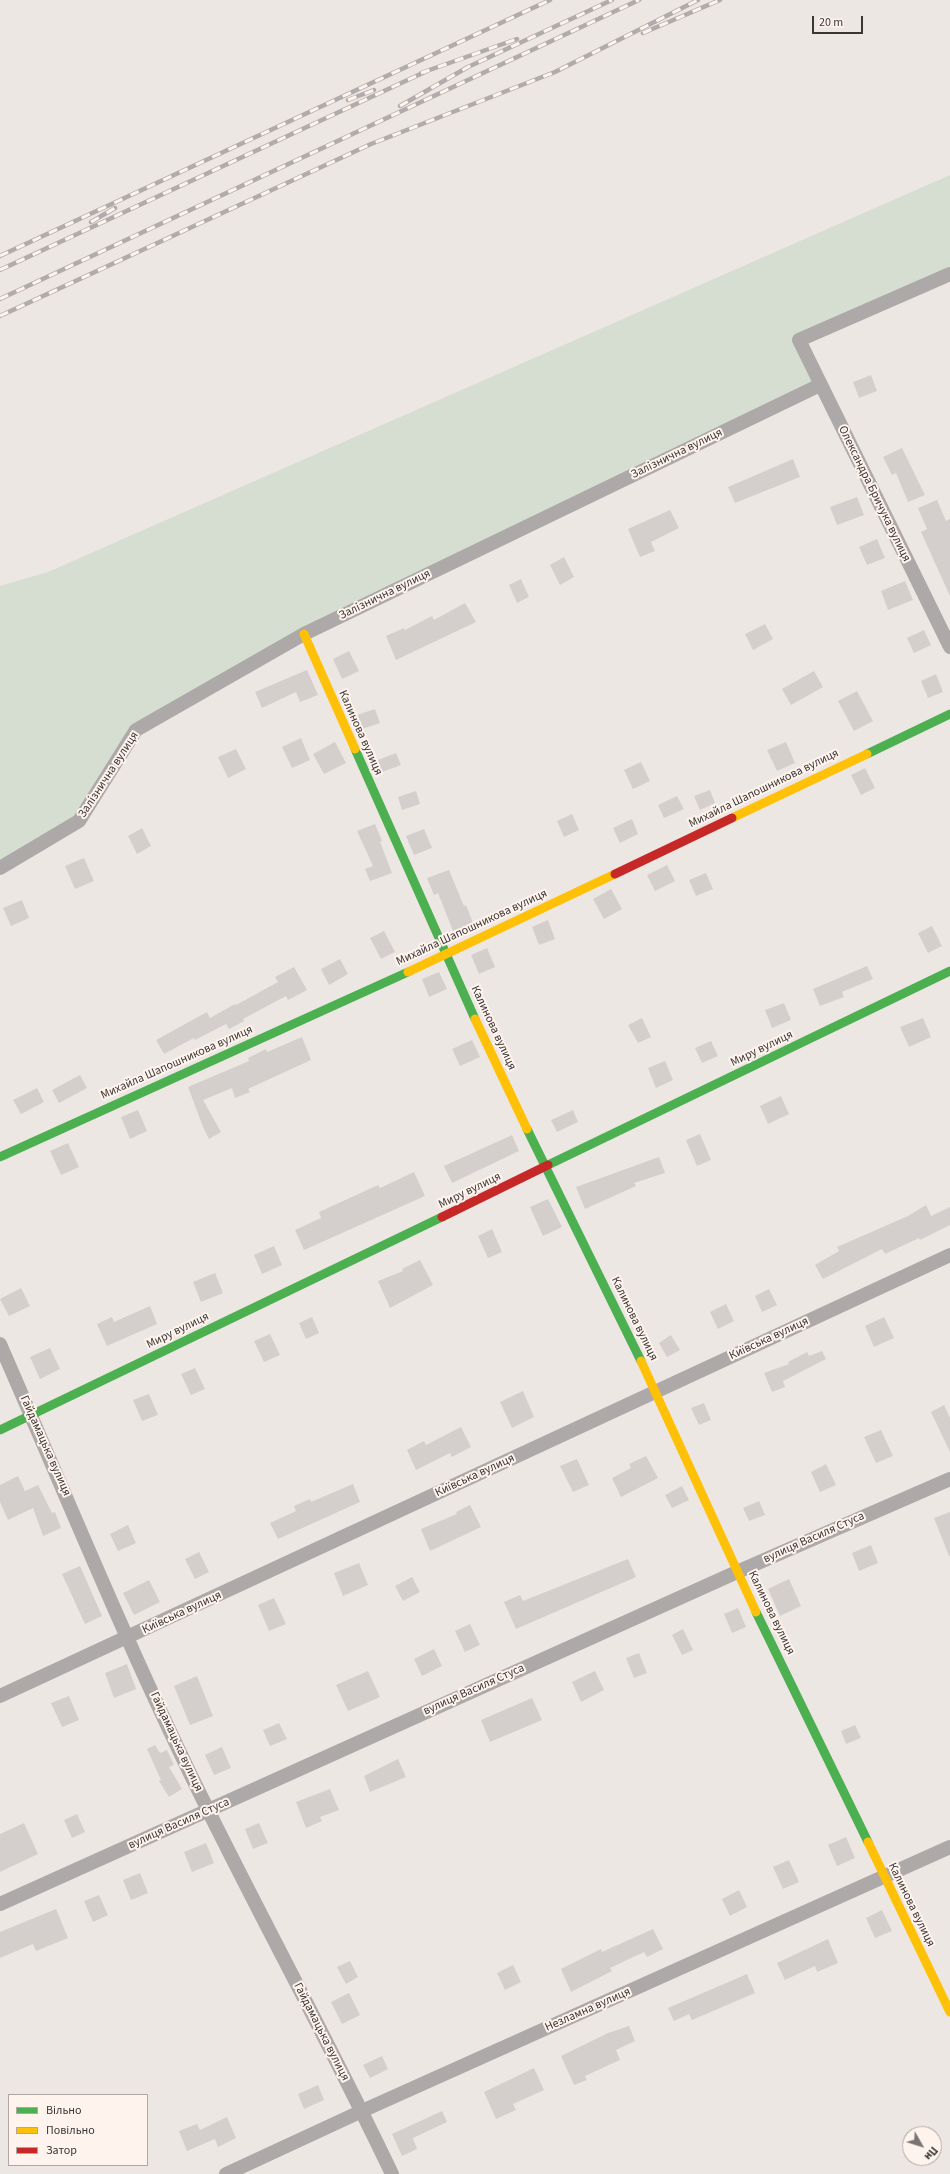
<!DOCTYPE html>
<html>
<head>
<meta charset="utf-8">
<style>
  body { margin:0 }
  #map { position:relative; width:950px; height:2174px; overflow:hidden; background:#ede7e4; font-family:"Source Sans 3",sans-serif }
  canvas { display:block }
  .legend { position:absolute; left:8px; top:2094px; width:140px; height:72px; box-sizing:border-box; background:#fef3ed; border:1px solid #b0a7a3; margin:0; padding:5px 7px; list-style:none; font-size:12px; color:#3b3634 }
  .legend li { display:flex; align-items:center; gap:8px; height:20px }
  .legend b { width:20px; border:1px solid #b0a7a3 }
  .north { position:absolute; left:902px; top:2126px; width:40px; height:40px; box-sizing:border-box; background:#fef3ed; border:1px solid #b0a7a3; border-radius:50%; rotate:129deg; font-size:11px; font-weight:700; line-height:16px; text-align:center; color:#3b3634 }
  .north::after { content:''; display:block; margin:auto; width:14px; height:18px; background:#797472; clip-path:polygon(50% 0,100% 100%,50% 72%,0 100%) }
  .scale { position:absolute; left:812px; top:16px; width:51px; height:18px; box-sizing:border-box; border:2px solid #3b3634; border-top:0; padding-left:5px; font-size:12px; line-height:14px; white-space:nowrap; color:#3b3634; -webkit-text-stroke:3px #fef3ed; paint-order:stroke }
</style>
</head>
<body>
<div id="map">
<canvas width="950" height="2174"></canvas>
<ul class="legend">
<li><b style="height:5px;background:#4caf50"></b>Вільно</li>
<li><b style="height:5px;background:#ffc107"></b>Повільно</li>
<li><b style="height:5px;background:#c62828"></b>Затор</li>
</ul>
<div class="north">Пн</div>
<div class="scale">20 m</div>
</div>
<script>
const ctx = document.querySelector('canvas').getContext('2d');
ctx.lineJoin = 'round';
function fill(path, color) { ctx.fillStyle = color; ctx.fill(path, 'evenodd'); }
function trace(path, color, width, dash) { ctx.strokeStyle = color; ctx.lineWidth = width; ctx.lineCap = dash ? 'butt' : 'round'; ctx.setLineDash(dash || []); ctx.stroke(path); }
function write(font, color, halo, rows, align = 'center') {
  ctx.font = font + ' "Source Sans 3",sans-serif'; ctx.lineWidth = 4; ctx.setLineDash([]); ctx.textBaseline = 'middle'; ctx.strokeStyle = halo; ctx.fillStyle = color; for (const [text, x, y, turn = 0] of rows) {
    ctx.save(); ctx.translate(x, y); ctx.rotate((+turn || 0) * Math.PI / 180); ctx.textAlign = isNaN(turn) ? turn : align; if (halo) ctx.strokeText(text, 0, 0); ctx.fillText(text, 0, 0); ctx.restore();
  }
}
const green = new Path2D(`
  M950,175V274L799,340L820,385L304,634L136,730L79,821L0,868V586L48,572Z`);
const building = new Path2D(`
  M871,375L877,391L859,398L853,382Z
  M902,448L925,495L908,502L896,473L892,475L883,457Z
  M793,459L800,477L735,503L728,487Z
  M857,497L864,515L837,525L830,507Z
  M937,500L946,521L950,519V596L921,532L927,529L918,508Z
  M670,510L679,528L651,542L655,551L640,557L628,529Z
  M877,539L885,558L867,565L859,547Z
  M564,557L574,577L560,585L550,565Z
  M521,579L529,597L517,603L509,585Z
  M905,581L913,600L888,610L881,591Z
  M465,603L476,622L396,660L386,636L404,628L405,630L432,616L434,620Z
  M765,624L773,639L753,650L745,634Z
  M924,630L931,645L914,653L907,638Z
  M349,651L359,671L342,679L333,659Z
  M307,670L318,695L300,702L296,692L262,708L255,692Z
  M814,671L823,687L791,705L782,689Z
  M936,674L943,692L928,698L921,681Z
  M857,691L873,721L854,731L838,701Z
  M375,709L380,723L362,729L357,715Z
  M301,738L310,760L292,768L282,747Z
  M335,742L346,763L324,774L313,754Z
  M786,742L795,763L777,771L767,750Z
  M236,749L246,769L228,778L218,757Z
  M396,753L401,765L382,772L378,760Z
  M641,762L650,781L633,789L624,770Z
  M865,768L875,788L861,795L851,775Z
  M710,790L715,803L700,810L694,796Z
  M416,791L420,804L402,810L398,797Z
  M677,796L684,809L664,818L658,805Z
  M572,814L579,830L564,837L557,821Z
  M632,819L638,834L620,843L613,828Z
  M375,824L382,841L380,842L392,873L370,881L365,869L373,866L357,831Z
  M142,828L151,846L137,854L128,836Z
  M424,829L432,848L414,855L406,836Z
  M84,858L94,881L75,889L65,866Z
  M667,865L675,881L655,891L647,875Z
  M449,870L464,906L466,905L473,923L453,931L438,893L434,895L427,878Z
  M706,873L713,889L696,896L689,880Z
  M611,889L622,909L604,919L593,899Z
  M22,900L29,918L11,926L3,908Z
  M548,920L555,939L539,945L532,927Z
  M932,926L942,946L928,953L918,933Z
  M384,931L395,952L381,959L370,938Z
  M487,948L495,967L479,974L471,955Z
  M340,959L348,974L329,985L321,969Z
  M867,966L873,979L842,992L844,997L820,1006L813,989Z
  M294,967L307,990L288,1000L286,996L243,1019L244,1021L229,1029L226,1024L195,1040L194,1038L164,1054L156,1040L207,1012L210,1018L235,1004L236,1005L278,982L275,977Z
  M439,972L447,989L429,997L422,979Z
  M784,1003L791,1020L772,1028L765,1010Z
  M642,1018L651,1037L638,1043L628,1025Z
  M923,1018L931,1037L909,1047L900,1027Z
  M302,1037L311,1060L248,1089L250,1092L235,1098L232,1088L203,1100L221,1132L209,1139L203,1127L188,1087L249,1061L248,1058L266,1049L267,1052Z
  M472,1040L480,1057L460,1066L452,1049Z
  M711,1041L718,1056L702,1063L695,1048Z
  M665,1061L673,1080L656,1088L648,1068Z
  M80,1075L87,1088L59,1103L52,1090Z
  M37,1088L44,1102L21,1114L13,1100Z
  M781,1096L789,1114L768,1124L760,1106Z
  M138,1110L147,1131L130,1139L121,1117Z
  M573,1110L578,1122L557,1132L551,1120Z
  M700,1134L711,1160L697,1166L686,1140Z
  M512,1135L519,1151L452,1183L444,1166Z
  M68,1143L79,1167L61,1175L50,1151Z
  M659,1157L665,1173L634,1183L636,1186L585,1209L576,1187Z
  M414,1172L425,1196L304,1250L295,1230L321,1218L319,1212L378,1185L380,1188Z
  M548,1199L562,1227L543,1236L530,1207Z
  M926,1205L931,1216L950,1207V1225L920,1240L919,1238L885,1254L882,1249L823,1279L815,1265L839,1251L837,1247L908,1216Z
  M492,1229L502,1252L488,1258L478,1236Z
  M274,1246L282,1265L262,1274L254,1255Z
  M420,1260L433,1285L390,1308L378,1281L403,1271L402,1269Z
  M215,1273L223,1293L201,1302L193,1282Z
  M21,1288L30,1306L9,1316L0,1299Z
  M769,1289L777,1305L762,1312L755,1296Z
  M726,1304L734,1321L718,1329L710,1312Z
  M150,1306L157,1324L107,1346L97,1324L112,1317L114,1322Z
  M312,1317L319,1333L306,1339L299,1323Z
  M884,1317L894,1338L874,1347L865,1326Z
  M270,1334L280,1355L264,1362L254,1341Z
  M671,1335L680,1350L667,1357L659,1343Z
  M50,1348L60,1369L40,1379L30,1357Z
  M822,1351L826,1359L783,1381L785,1387L772,1392L764,1373L789,1364L788,1362L807,1352L809,1356Z
  M195,1368L205,1389L191,1395L181,1374Z
  M523,1391L534,1417L512,1428L500,1402Z
  M149,1394L158,1415L142,1421L133,1400Z
  M704,1403L711,1420L699,1425L691,1408Z
  M944,1405L950,1418V1452L931,1412Z
  M461,1427L471,1447L452,1457L450,1453L416,1470L407,1450L424,1441L426,1445Z
  M881,1430L893,1456L876,1463L864,1437Z
  M646,1456L658,1478L621,1497L612,1478L631,1468L629,1464Z
  M577,1459L589,1485L573,1492L560,1466Z
  M826,1464L836,1485L820,1492L811,1472Z
  M18,1476L25,1491L38,1485L52,1513L55,1512L61,1528L43,1536L33,1508L8,1520L0,1502V1485Z
  M353,1484L360,1502L278,1539L270,1523L296,1511L294,1506L310,1499L311,1502Z
  M682,1486L689,1500L672,1508L665,1495Z
  M759,1501L765,1515L749,1521L743,1508Z
  M470,1505L481,1527L430,1551L421,1529L457,1514L456,1512Z
  M950,1512V1556H949L934,1518Z
  M128,1525L136,1543L118,1551L110,1534Z
  M871,1545L878,1563L859,1571L852,1553Z
  M199,1552L209,1572L195,1579L185,1559Z
  M628,1559L636,1577L516,1629L504,1602L520,1595L523,1601Z
  M359,1563L368,1585L343,1596L334,1573Z
  M80,1566L102,1616L85,1624L62,1574Z
  M412,1577L420,1592L403,1601L395,1586Z
  M789,1579L801,1606L780,1616L768,1589Z
  M149,1580L160,1602L134,1615L123,1593Z
  M274,1598L286,1624L269,1631L258,1605Z
  M738,1608L746,1627L732,1633L724,1614Z
  M470,1624L480,1645L465,1652L455,1631Z
  M683,1629L693,1650L682,1655L672,1635Z
  M434,1649L442,1666L422,1676L414,1659Z
  M639,1653L647,1673L634,1678L626,1658Z
  M127,1664L136,1689L114,1698L105,1673Z
  M368,1671L380,1697L348,1711L336,1685Z
  M595,1671L604,1690L581,1702L572,1682Z
  M197,1676L213,1716L190,1725L174,1686Z
  M69,1696L79,1720L62,1727L51,1703Z
  M532,1698L542,1720L490,1742L481,1720Z
  M279,1723L287,1739L270,1746L263,1730Z
  M855,1725L861,1738L846,1744L841,1731Z
  M155,1745L160,1753L167,1750L174,1765L169,1767L182,1789L169,1797L159,1781L161,1780L147,1749Z
  M222,1747L231,1768L214,1775L205,1755Z
  M398,1759L406,1777L370,1792L364,1776Z
  M330,1789L339,1810L320,1817L322,1821L306,1828L296,1802Z
  M77,1814L85,1832L72,1838L64,1820Z
  M24,1823L38,1854L0,1872V1834Z
  M259,1823L268,1843L253,1849L245,1829Z
  M846,1837L855,1858L837,1866L828,1845Z
  M206,1843L214,1863L192,1872L184,1852Z
  M789,1860L799,1882L783,1889L773,1867Z
  M140,1873L148,1893L131,1900L123,1880Z
  M739,1890L747,1907L730,1916L722,1899Z
  M99,1895L108,1915L93,1922L84,1901Z
  M56,1909L68,1938L36,1951L33,1944L0,1958V1932Z
  M882,1910L892,1931L875,1938L866,1918Z
  M653,1929L663,1949L647,1957L644,1952L610,1968L612,1971L571,1992L561,1969L601,1949L602,1952Z
  M828,1939L838,1963L817,1972L815,1966L785,1980L777,1963Z
  M350,1961L358,1977L346,1984L337,1967Z
  M513,1965L521,1982L505,1990L497,1973Z
  M747,1974L755,1993L692,2020L689,2014L674,2021L668,2008Z
  M349,1993L360,2015L342,2024L331,2002Z
  M629,2026L635,2041L616,2050L620,2060L585,2076L587,2080L574,2085L561,2056L608,2033Z
  M382,2056L388,2069L370,2078L363,2065Z
  M534,2068L544,2090L513,2104L516,2110L496,2119L484,2092Z
  M318,2085L324,2100L304,2109L298,2094Z
  M442,2111L447,2122L413,2138L417,2149L402,2156L392,2134Z
  M227,2117L236,2138L218,2147L215,2139L187,2151L179,2131L197,2124L200,2130Z`);
const street = new Path2D(`
  M950,274L799,340L950,647
  M0,868L79,821L136,730L304,634L820,385
  M0,1344C68,1500 133,1660 209,1812C269,1933 334,2052 392,2174
  M0,1696L950,1255
  M0,1904L737,1572L950,1479
  M226,2174L362,2111L950,1847`);
const fast = new Path2D(`
  M355,749L475,1019
  M867,754L950,714
  M527,1129L641,1361
  M0,1157L408,972
  M548,1165L950,971
  M0,1430L442,1217
  M756,1612L868,1842`);
const slow = new Path2D(`
  M304,634L355,749
  M732,818L867,754
  M408,972L615,874
  M475,1019L527,1129
  M641,1361L756,1612
  M868,1842L950,2012`);
const jam = new Path2D(`
  M615,874L732,818
  M442,1217L548,1165`);
const rail = new Path2D(`
  M643,33L720,0
  M421,73L517,39
  M348,100L374,90
  M400,106L468,67L612,0
  M91,222L115,208
  M0,256L550,0
  M0,270L427,71
  M0,299L639,0
  M0,316L371,144L555,72L698,0`);
const streetNames = [
  ["Залізнична вулиця",677,454,-26],
  ["Олександра Бричука вулиця",874,494,64],
  ["Залізнична вулиця",385,595,-26],
  ["Калинова вулиця",360,733,66],
  ["Залізнична вулиця",109,775,-57],
  ["Михайла Шапошникова вулиця",764,789,-26],
  ["Михайла Шапошникова вулиця",472,928,-25],
  ["Калинова вулиця",493,1028,65],
  ["Миру вулиця",762,1049,-26],
  ["Михайла Шапошникова вулиця",177,1063,-24],
  ["Миру вулиця",470,1191,-26],
  ["Калинова вулиця",634,1319,64],
  ["Миру вулиця",178,1331,-26],
  ["Київська вулиця",769,1339,-25],
  ["Гайдамацька вулиця",45,1446,66],
  ["Київська вулиця",475,1476,-25],
  ["вулиця Василя Стуса",814,1538,-24],
  ["Київська вулиця",182,1613,-25],
  ["Калинова вулиця",771,1613,64],
  ["вулиця Василя Стуса",474,1690,-24],
  ["Гайдамацька вулиця",176,1742,65],
  ["вулиця Василя Стуса",179,1824,-24],
  ["Калинова вулиця",911,1905,64],
  ["Незламна вулиця",588,2010,-24],
  ["Гайдамацька вулиця",321,2032,63]
];
fill(green, '#d6ddd1');
fill(building, '#d4cfcd');
trace(street, '#aca9a8', 14);
trace(fast, '#4caf50', 9);
trace(slow, '#ffc107', 9);
trace(jam, '#c62828', 9);
trace(rail, '#b0acab', 4.5);
trace(rail, '#fef3ed', 3, [9]);
write('12px', '#3b3634', '#fef3ed', streetNames);
</script>
</body>
</html>
